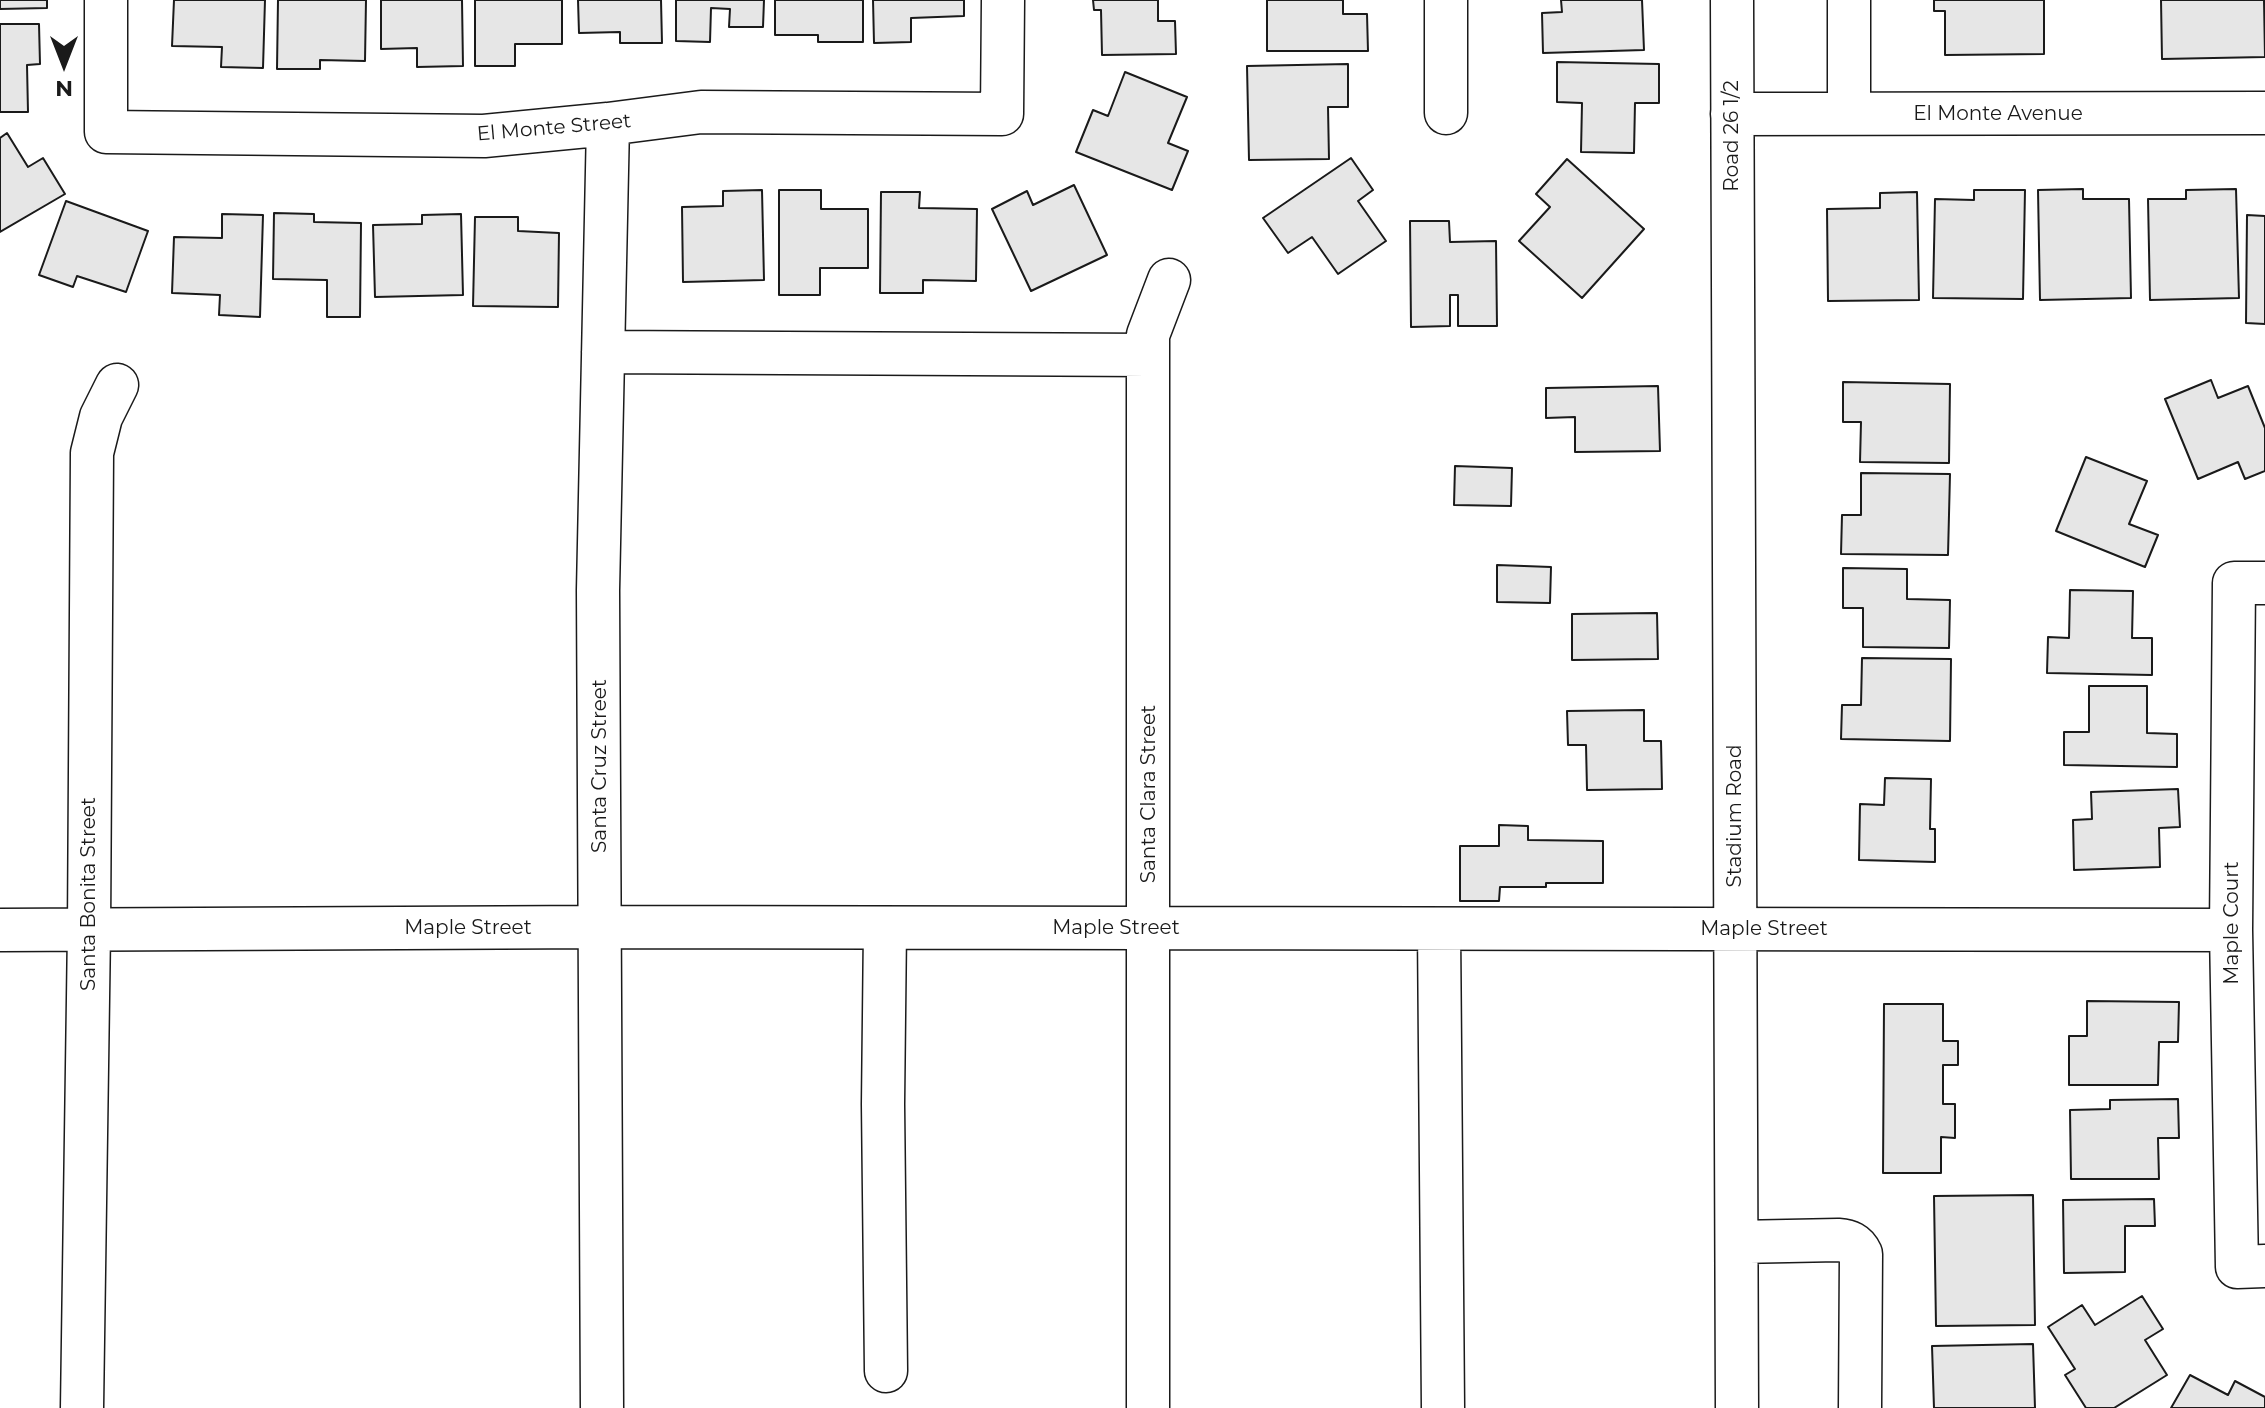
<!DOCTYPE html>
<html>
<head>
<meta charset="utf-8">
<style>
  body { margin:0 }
  #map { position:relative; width:2265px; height:1408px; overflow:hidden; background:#fff; font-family:Montserrat,sans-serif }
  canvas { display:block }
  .north { position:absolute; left:24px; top:24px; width:80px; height:80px; -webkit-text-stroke:6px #fff; paint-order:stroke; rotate:180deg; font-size:22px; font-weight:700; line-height:32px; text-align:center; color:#1a1a1a }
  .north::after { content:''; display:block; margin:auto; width:28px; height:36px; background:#1a1a1a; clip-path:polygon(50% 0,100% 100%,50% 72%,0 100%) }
</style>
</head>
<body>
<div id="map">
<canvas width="2265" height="1408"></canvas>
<div class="north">N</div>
</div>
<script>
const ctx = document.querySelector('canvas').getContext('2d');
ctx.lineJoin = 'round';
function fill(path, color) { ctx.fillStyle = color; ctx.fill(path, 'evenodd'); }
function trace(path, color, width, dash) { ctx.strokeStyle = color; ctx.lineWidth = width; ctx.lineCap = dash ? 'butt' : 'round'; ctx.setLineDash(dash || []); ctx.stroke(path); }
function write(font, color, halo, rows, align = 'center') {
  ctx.font = font + ' Montserrat,sans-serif'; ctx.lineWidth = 6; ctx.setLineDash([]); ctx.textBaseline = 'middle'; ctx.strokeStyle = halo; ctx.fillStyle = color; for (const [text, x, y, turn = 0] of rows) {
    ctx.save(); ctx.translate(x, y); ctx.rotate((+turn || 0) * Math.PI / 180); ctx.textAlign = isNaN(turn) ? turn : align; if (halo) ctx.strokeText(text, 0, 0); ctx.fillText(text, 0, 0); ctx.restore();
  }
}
const building = new Path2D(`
  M0,0H47V8L0,9Z
  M174,0H265L263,68L221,67L222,47L172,46Z
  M278,0H366L365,61L320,60V69H277Z
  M381,0H462L463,66L417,67V48L381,49Z
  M475,0H562V44H515V66H475Z
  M578,0H661L662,43H620V32L579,33Z
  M676,0H764L763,27H729L730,9L711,8L710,42L676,41Z
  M775,0H863V42H818V35H775Z
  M873,0H964V16L911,18V42L874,43Z
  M1093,0H1158V21H1175L1176,54L1102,55L1101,10H1094Z
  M1267,0H1343V14H1367L1368,51H1267Z
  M1561,0H1642L1644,50L1543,53L1542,13L1562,12Z
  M1934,0H2044V54L1945,55V11H1934Z
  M2161,0H2264L2265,57L2162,59Z
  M0,24H39L40,64L27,65L28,112H0Z
  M1557,62L1659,64V103H1635L1634,153L1581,152L1582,103L1557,102Z
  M1348,64V107H1328L1329,159L1249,160L1247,66Z
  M1125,72L1187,97L1168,143L1188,151L1172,190L1076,152L1093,110L1108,116Z
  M7,133L28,167L43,158L65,194L0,232V138Z
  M1351,158L1373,190L1358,201L1386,241L1338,274L1312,237L1288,253L1263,218Z
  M1567,159L1644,229L1582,298L1519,241L1550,207L1536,194Z
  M1074,185L1107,255L1031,291L992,209L1027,191L1033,205Z
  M2083,189V199H2129L2131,298L2040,300L2038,190Z
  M2236,189L2239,298L2150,300L2148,199H2186V190Z
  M762,190L764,280L683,282L682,207L723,206V191Z
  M779,190H821V209H868V268H820V295H779Z
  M1974,190H2025L2023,299L1933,298L1935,199L1974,200Z
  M881,192H920L919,208L977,209L976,281L923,280V293H880Z
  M1917,192L1919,300L1828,301L1827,209L1880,208V193Z
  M66,201L148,231L126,292L77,276L73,287L39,275Z
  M274,213L314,214V222L361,223L360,317H327V280L273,279Z
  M222,214L263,215L260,317L219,315L220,295L172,293L174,237L222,238Z
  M461,214L463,295L375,297L373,225L422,224V215Z
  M2247,215L2265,216V324L2246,323Z
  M475,217H518V231L559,233L558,307L473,306Z
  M1410,221H1449L1450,242L1496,241L1497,326H1458V295H1450V326L1411,327Z
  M2211,380L2218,398L2248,386L2265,428V471L2245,479L2238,462L2198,479L2165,399Z
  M1843,382L1950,384L1949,463L1860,462L1861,422H1843Z
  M1658,386L1660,451L1575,452V417L1546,418V388Z
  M2086,457L2147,481L2129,524L2158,535L2145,567L2056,531Z
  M1455,466L1512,468L1511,506L1454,505Z
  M1861,473L1950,474L1948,555L1841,554L1842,515H1861Z
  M1497,565L1551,567L1550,603L1497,602Z
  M1843,568L1907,569V599L1950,600L1949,648L1863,647V608H1843Z
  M2070,590L2133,591L2132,638H2152V675L2047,673L2048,637L2069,638Z
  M1657,613L1658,659L1572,660V614Z
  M1862,658L1951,659L1950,741L1841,739L1842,705H1861Z
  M2089,686H2147V733L2177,734V767L2064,765V732H2089Z
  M1644,710V741H1661L1662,789L1587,790L1586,745H1568L1567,711Z
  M1885,778L1931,779L1930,829H1935V862L1859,860L1860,804L1884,805Z
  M2178,789L2180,827L2159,828L2160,867L2074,870L2073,820L2092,819L2091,792Z
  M1499,825L1528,826V840L1603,841V883H1546V887H1500L1499,901H1460V846H1499Z
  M2087,1001L2179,1002L2178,1042H2159L2158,1085H2069V1036H2087Z
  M1884,1004H1943V1041H1958V1065H1943V1104H1955V1138L1941,1137V1173H1883Z
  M2178,1099L2179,1138H2158L2159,1179H2071L2070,1110L2110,1109V1100Z
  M2033,1195L2035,1325L1936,1326L1934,1196Z
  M2154,1199L2155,1226H2125V1272L2064,1273L2063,1200Z
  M2142,1296L2163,1329L2145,1340L2167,1375L2114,1408H2086L2065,1375L2075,1369L2048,1327L2082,1305L2095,1325Z
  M2033,1344L2035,1408H1934L1932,1346Z
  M2190,1375L2228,1395L2235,1381L2265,1397V1408H2171Z`);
const minor = new Path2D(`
  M106,0V132L484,136L608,124L701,112L1002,114L1003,0
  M1446,0V113
  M1732,0L1737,1408
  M1849,0V114
  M1732,114L2265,113
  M603,352L1148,355
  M2265,583H2234L2231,930L2237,1267L2265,1266
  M885,928L883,1104L886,1371
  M1439,929L1443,1408
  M0,930L601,927L2231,930
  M1737,1242L1838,1240C1849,1241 1856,1243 1861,1254L1860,1408
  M82,1408L89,930L92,453L101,417L117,385
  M602,1408L598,590L608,124
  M1148,1408V335L1169,280`);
const streetNames = [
  ["El Monte Avenue",1998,114],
  ["El Monte Street",554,128,-5],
  ["Road 26 1/2",1732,136,-90],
  ["Santa Cruz Street",600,766,-90],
  ["Santa Clara Street",1149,794,-90],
  ["Stadium Road",1735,816,-90],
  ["Santa Bonita Street",89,894,-90],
  ["Maple Court",2232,923,-90],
  ["Maple Street",468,928],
  ["Maple Street",1116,928],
  ["Maple Street",1764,929]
];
fill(building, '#e6e6e6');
trace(building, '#1a1a1a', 2);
trace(minor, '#1a1a1a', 45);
trace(minor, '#fff', 42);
write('20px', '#1a1a1a', '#fff', streetNames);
</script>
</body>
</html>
